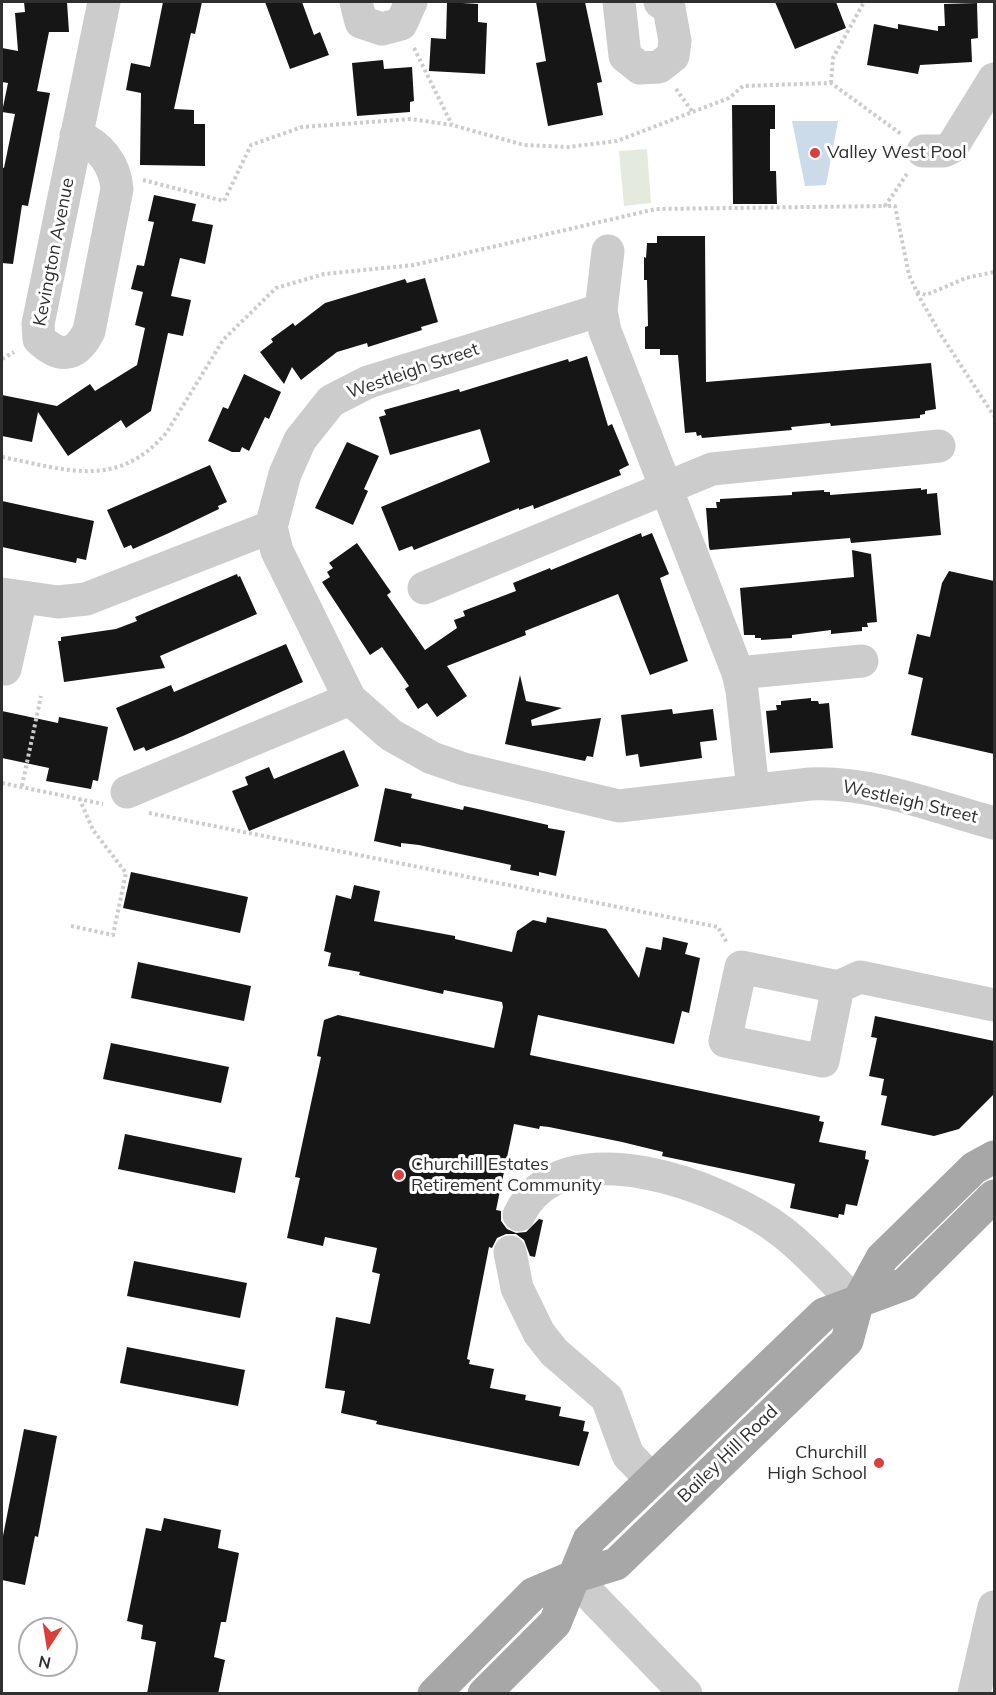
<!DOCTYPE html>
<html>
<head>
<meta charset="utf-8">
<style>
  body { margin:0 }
  #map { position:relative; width:996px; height:1695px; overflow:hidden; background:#fff; font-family:Mulish,sans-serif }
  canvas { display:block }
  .frame { position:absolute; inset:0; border:3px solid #2f2f2f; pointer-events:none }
  .north { position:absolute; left:18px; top:1617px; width:60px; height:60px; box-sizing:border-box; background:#fff; border:2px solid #acacac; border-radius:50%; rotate:192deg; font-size:16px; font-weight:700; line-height:24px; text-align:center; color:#2f2f2f }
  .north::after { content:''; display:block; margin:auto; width:21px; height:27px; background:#db3f3c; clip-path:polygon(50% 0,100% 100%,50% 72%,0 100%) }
</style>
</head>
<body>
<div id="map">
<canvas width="996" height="1695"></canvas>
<div class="frame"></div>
<div class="north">N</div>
</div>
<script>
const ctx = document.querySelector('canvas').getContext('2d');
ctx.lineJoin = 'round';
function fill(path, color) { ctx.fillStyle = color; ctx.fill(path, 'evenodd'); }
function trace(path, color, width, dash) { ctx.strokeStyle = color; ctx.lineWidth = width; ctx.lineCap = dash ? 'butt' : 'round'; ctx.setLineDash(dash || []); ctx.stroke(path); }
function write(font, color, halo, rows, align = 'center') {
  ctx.font = font + ' Mulish,sans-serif'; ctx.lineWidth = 6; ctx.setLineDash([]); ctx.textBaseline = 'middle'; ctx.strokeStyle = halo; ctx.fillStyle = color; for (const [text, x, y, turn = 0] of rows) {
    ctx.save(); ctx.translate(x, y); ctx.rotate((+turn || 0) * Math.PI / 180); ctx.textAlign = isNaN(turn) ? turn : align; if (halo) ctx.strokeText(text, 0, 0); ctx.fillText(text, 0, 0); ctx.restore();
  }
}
const green = new Path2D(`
  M647,149L651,203L624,206L619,151Z`);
const water = new Path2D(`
  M792,121H838L826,185L805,186Z`);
const building = new Path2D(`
  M24,2H67L69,32H49L37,91L50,93L28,206L22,205L13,264L2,263V167L4,168L15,114L2,112L8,83L2,82V48L18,51L15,13L25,12Z
  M163,2H202L195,34L191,33L174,109L194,110V124H205V166L140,165L141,93L126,90L131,63L150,67Z
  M265,2H302L314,35L320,32L329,55L290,69Z
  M447,2L478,4V22L487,23L485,74L429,71L431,38L446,39Z
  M536,2H585L602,82L597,83L603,115L548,126L536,63L546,61Z
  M775,2H836L846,28L795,49Z
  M977,3L978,38L971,39L972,62L920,65L918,74L867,65L874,24L898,29V24L938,31V26H945L944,4Z
  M383,60L384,69L412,67L414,101L410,102V112L357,116L352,63Z
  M732,105H775V129H770V171H776L777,204H733Z
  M154,195L196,204L192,221L213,225L205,264L180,258L171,296L191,300L183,336L168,333L151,411L126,428L121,420L68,456L38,412L32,442L2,436V395L57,406L90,384L95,391L137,365L145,328L135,325L143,292L131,289L137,265L144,266L154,222L148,221Z
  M657,236H705L706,382L931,363L936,409L925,411V414L920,415V418L831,426L830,423L791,427L792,430L702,438L701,435L697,436L696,432L685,433L678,355H660V349H645V327L648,326L647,280H644V257L646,258L647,243H657Z
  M425,278L438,322L421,327L422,330L368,347L367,343L337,352L301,380L292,367L284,384L260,352L273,342L271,339L293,323L295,326L325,303L405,279L407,283Z
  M587,356L608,426L612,424L629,465L619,470L621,475L534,509L533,505L519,510V508L414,550L412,546L399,551L381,507L490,462L480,429L390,455L379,417L386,415L384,410L459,389L460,392L568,359L569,362Z
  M244,374L281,392L269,419L265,417L249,451L242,447L240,452H232L208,441L223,407L228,409Z
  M347,442L379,456L364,489L368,491L353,525L315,508Z
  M210,465L227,502L218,506L219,509L169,533L133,549L131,545L124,548L107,510Z
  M921,488V490L927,489V494L937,493L941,535L851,543L850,538L710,550L709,547L706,508H717L716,502H720V499L792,495V492L824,490V492H830V495Z
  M2,501L94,521L86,560L77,558L76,563L2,547Z
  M641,533L642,537L652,533L669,574L660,578L688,661L650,675L618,594L525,631L526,635L447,666L467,696L437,717L427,703L418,709L405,689L409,686L382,647L370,655L322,582L330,577L327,572L333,568L329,563L357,543L391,592L387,595L425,650L457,628L454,620L465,616L463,611L516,591L513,583L550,568L551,570Z
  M852,550L871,554L877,622L867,623L868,627H862V631L831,634V630L792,635V638L761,640V638H755V635H744L740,588L854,577Z
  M949,571L994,581V754L911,735L923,678L908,674L917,634L930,637L942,583Z
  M237,574L238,577L240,576L257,614L160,656L165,668L64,682L58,641H61V637L116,629L137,621L135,617Z
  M286,644L303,682L183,736L146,751L144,747L134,751L116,708L171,685L174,692Z
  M520,675L526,701L562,708L531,720L532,726L601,718L593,757L587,756L585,761L505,744Z
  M811,698V701H818L819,704L829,703L833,748L770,753L766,711L777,710L776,705H781V701Z
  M672,709L673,714L713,709L717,740L700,742L702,758L640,767L638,754L626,756L621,715Z
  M2,711L58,723L59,717L108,727L98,781L93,780L91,789L46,781L49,768L2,758Z
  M344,750L359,786L249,831L232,791L248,785L245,777L269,767L274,779Z
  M385,788L412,794L411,798L428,802L463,810L464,806L487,811L548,825V828L565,831L556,876L539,872V876L510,870L511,865L419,845L401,843V847L374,841Z
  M131,872L248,897L240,933L123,908Z
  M354,885L380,891L374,921L455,936V939L512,952L517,931L533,920L546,923L547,917L606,929L639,978L646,947L661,950L663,937L688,943L685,954L700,958L689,1013L682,1011L674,1044L538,1015L530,1055L820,1116L819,1121L824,1122L819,1142L866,1151L865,1159L869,1160L857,1206L846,1204L844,1215L839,1214L838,1218L790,1208L795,1184L662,1156L663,1152L622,1142L549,1127L540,1126L539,1129L514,1124L496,1210L501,1211V1221L507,1229L516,1233L526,1232L539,1219L543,1220L535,1257L530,1256L524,1240L516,1234H506L497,1238L492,1248L489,1247L467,1359L470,1360L469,1364L494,1369L490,1388L526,1395L525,1400L561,1407L559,1416L585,1421L583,1431L589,1432L579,1466L376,1424L377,1421L341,1413L345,1391L325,1388L336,1317L370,1324L380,1274L372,1272L377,1248L325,1237L323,1246L287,1238L300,1178L295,1177L321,1057L317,1056L324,1020L338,1015L494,1048L503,1007L502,1002L444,990L443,994L359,975L360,972L328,966L331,953L324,951L336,895L351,899Z
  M138,962L251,986L244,1021L131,998Z
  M875,1016L994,1041V1094L959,1129L934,1136L881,1125L887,1096L881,1095L884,1079L869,1076L877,1038L871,1037Z
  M111,1043L229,1067L221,1103L103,1079Z
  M125,1134L242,1158L235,1193L118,1169Z
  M134,1261L247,1283L240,1318L127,1296Z
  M127,1347L245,1370L238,1406L120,1383Z
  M24,1429L57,1436L38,1537L35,1536L25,1585L2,1580V1541Z
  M164,1518L221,1530L218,1548L239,1553L226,1622H221L214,1657L225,1660L218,1694H147L156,1642L141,1639L143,1625L127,1621L146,1528L161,1531Z`);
const path = new Path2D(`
  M414,48L452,125
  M831,83L833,58L864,2
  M676,89L692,111
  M907,174L885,206H895L909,275L917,292L926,295L966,278L994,272
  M143,180L224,201L251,145L302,127L411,119L452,125L524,145L568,147L617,141L729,98L743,86L831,83L901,134
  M917,293L941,335L994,416
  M2,359L14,352
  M2,457C65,469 117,491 167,432L223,340L276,288L324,274L414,265L656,209L885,206
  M2,783L103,804
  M22,786L41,696
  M149,813L718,927L727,943
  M71,926L113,935L126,873L93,830L80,800`);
const minor = new Path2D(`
  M356,2L361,22L382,29L401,24L411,2
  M619,2L625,56L640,68L659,67L673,56L675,41L669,8L660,2
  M76,135C99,145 115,163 117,189L89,331C76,357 60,359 39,339L38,324L104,2
  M923,151H944L952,147L994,79
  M601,310L608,251
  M424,588L712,469L939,446
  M2,594L58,602L86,599L271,527
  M2,668L5,669L21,598
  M738,673L862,661
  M753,790L742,691L738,673L605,331L601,310L368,382L331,401L300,440L285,474L271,527L277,551L350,699L391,735L432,758L464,769L619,806L810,784C872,781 935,807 994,823
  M127,792L350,699
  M838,987L823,1061L725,1041L741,967L838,987L860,977L994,1005
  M519,1215C562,1125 724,1187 781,1231C809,1252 832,1280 857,1304
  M510,1252L517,1288L539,1333L554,1352L607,1398L628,1455L652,1480
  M573,1577L686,1694
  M974,1694L994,1607`);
const major = new Path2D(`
  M434,1694L533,1594L573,1577L616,1564L847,1341L857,1304L882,1258L974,1168L994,1157
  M484,1694L555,1623L589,1540L824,1314L905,1284L994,1196`);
const markers = [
  [815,153,6,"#db3f3c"],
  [399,1175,6,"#db3f3c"],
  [879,1463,6,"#db3f3c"]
];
const poiNames = [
  ["Valley West Pool",827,153],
  ["Churchill Estates",411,1165],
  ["Retirement Community",411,1186],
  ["Churchill",867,1453,"right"],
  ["High School",867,1474,"right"]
];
const streetNames = [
  ["Kevington Avenue",54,252,-79],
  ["Westleigh Street",413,371,-19],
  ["Westleigh Street",910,802,13],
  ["Bailey Hill Road",728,1454,-44]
];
fill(green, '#e4ebde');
fill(water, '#cbdbea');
fill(building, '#161616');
trace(path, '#ccc', 4, [3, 3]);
trace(minor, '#ccc', 33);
trace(major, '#a7a7a7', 33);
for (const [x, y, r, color] of markers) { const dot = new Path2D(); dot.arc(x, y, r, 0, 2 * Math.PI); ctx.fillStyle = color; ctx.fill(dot); trace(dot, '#fff', 2); }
write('18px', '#2f2f2f', '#fff', poiNames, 'left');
write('18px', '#2f2f2f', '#fff', streetNames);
</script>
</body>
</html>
